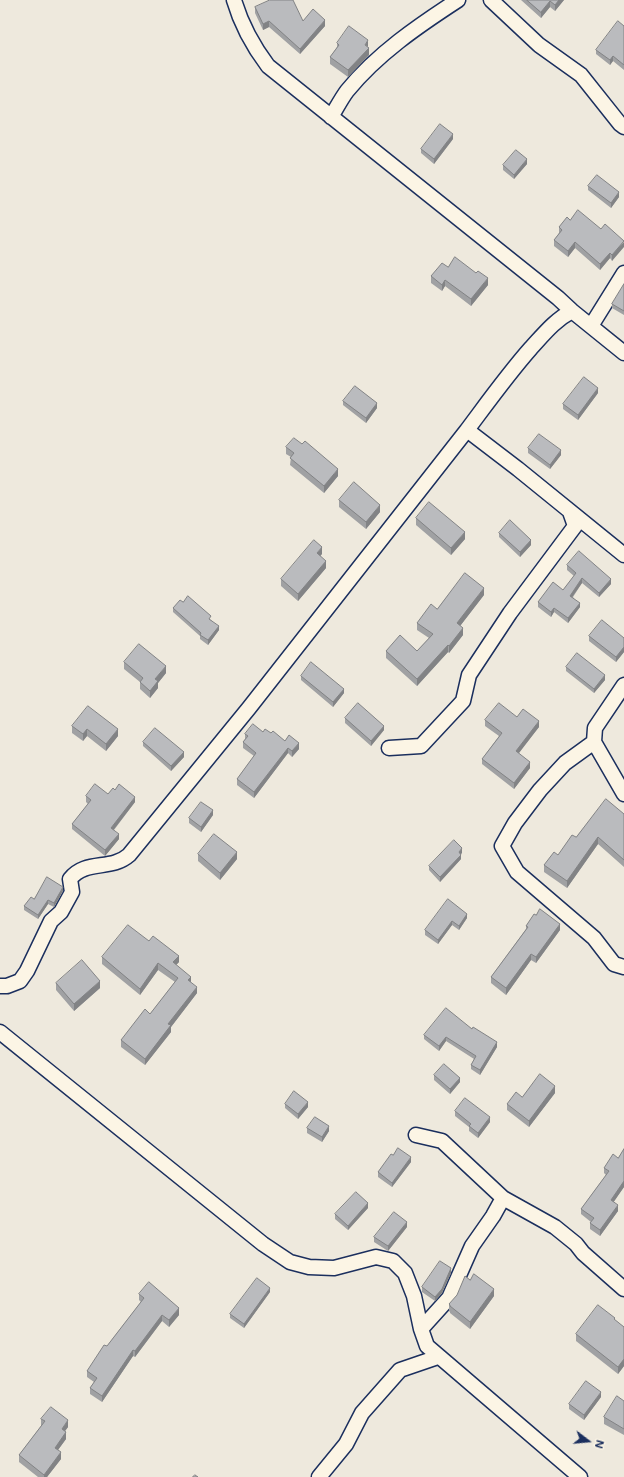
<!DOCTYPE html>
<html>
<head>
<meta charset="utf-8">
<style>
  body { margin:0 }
  #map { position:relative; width:624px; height:1477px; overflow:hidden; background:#eee9dd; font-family:Mali,sans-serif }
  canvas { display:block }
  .north { position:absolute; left:568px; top:1421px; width:40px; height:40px; -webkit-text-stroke:3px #fcf5e5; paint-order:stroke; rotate:106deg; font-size:11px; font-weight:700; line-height:16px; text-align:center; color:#1b2f5e }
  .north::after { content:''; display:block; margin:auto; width:14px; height:18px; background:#1b2f5e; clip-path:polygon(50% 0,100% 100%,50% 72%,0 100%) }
</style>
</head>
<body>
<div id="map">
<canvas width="624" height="1477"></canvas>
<div class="north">N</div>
</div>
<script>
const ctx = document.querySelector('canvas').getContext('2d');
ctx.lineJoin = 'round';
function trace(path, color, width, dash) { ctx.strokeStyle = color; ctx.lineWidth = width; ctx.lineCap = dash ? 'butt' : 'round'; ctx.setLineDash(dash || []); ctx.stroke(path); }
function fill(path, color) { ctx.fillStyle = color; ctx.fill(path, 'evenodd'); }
const minor = new Path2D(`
  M234,0C241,24 253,46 268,66L558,298L572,311L624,353
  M491,0L539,45L581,75L620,124L624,127
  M331,117C336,109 341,99 347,91C377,54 418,26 458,0
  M572,311C555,320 544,334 531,348C508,374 488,402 467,430L518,469L624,555
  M591,326L624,273
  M624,685L595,728L594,742L624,794
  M594,742L565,763L540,790L515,823L502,846L517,872L594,938L614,964L624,967
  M389,748L421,746L463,701L469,675L510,613L575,526L570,512
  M0,986H7L20,981L27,971L51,921L61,912L72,892L70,879C86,859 111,871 129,855L249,708L467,430
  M0,1032L263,1244L290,1262L309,1267L334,1268L376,1257L393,1261L405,1273L414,1296L421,1329L427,1346L580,1477
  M416,1135L442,1141L503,1198
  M421,1329L449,1298L472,1246L493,1216L503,1198L555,1227L576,1244L583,1253L624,1289
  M319,1477L346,1444L362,1413L400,1370L438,1357`);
const wall = new Path2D(`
  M521,0H564L555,11L550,7L541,18Z
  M255,7L303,21L325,26L300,54L269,27L263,30L255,13Z
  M624,26V70L613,61L610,65L596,54V50Z
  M337,43L368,47L369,55L348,77L330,64V57L337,47Z
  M453,139L434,164L421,153V149Z
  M527,164L514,179L503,170V165Z
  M588,186L619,197L611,208L588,190Z
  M570,220L601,229L624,241L612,261L610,258L600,270L575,248L568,257L554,246V240L559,233V227Z
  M448,267L488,285L471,306L445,286L442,291L431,283V276Z
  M624,284V315L612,308V304Z
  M598,393L578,420L563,409V404Z
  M343,401L377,408L366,423L343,405Z
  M286,447L338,476L324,493L290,465L291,457L286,454Z
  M528,448L561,455L550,469L528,453Z
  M339,500L380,512L366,529L339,507Z
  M416,518L465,539L451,555L416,525Z
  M499,533L531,545L520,557L499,537Z
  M322,554L320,556L326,568L298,601L281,586V579Z
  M567,565L611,584L599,597L582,583L573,597L580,607L568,623L554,612L551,617L538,607V602L563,590L574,576L567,570Z
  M484,595L460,626L463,635L449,653L448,652L417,686L386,658V651H417L429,638L417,630V623L437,609Z
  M183,602L211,620L219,630L208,645L200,639V636L173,612V608Z
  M589,636L624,638V652L616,662L589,641Z
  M124,662L166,673L158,683V688L150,698L140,689V682L124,669Z
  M566,667L605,680L594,693L566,671Z
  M301,676L344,693L333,707L301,680Z
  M517,717L539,727L518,753L530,768L514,789L482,764V759L499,736L485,726V720Z
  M345,718L384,730L371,746L345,723Z
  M72,726L118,736L106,751L87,736L83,741L72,733Z
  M263,732L271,733L299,749L292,757L288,753L254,798L237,785V779L254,756L243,748V742L245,739V734Z
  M143,742L184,757L171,771L143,746Z
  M108,794L135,802L114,830L119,839L105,856L72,829V824L88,804L86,802V796Z
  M624,814V867L598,844L567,888L544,872V865L558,855L576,837Z
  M213,815L201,832L189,823V818Z
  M462,853L461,854V859L440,882L429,870V866Z
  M198,854L237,859L220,880L198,861Z
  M63,891L54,907L48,904L38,919L24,910V906L34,899Z
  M467,914V918L459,930L452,925L438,944L425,935V930Z
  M536,915L560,930L536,963L531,960L506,995L491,983V977L526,929V926Z
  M149,941L179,962L176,965L191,983L197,993L171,1027V1032L145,1065L121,1047V1040L150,1014L175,982L158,970L140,995L102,964V957Z
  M56,983L100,988L74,1011L56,990Z
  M472,1029L497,1047L480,1075L471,1069V1065L474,1059L446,1041L439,1051L424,1039V1035Z
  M434,1075L460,1082L450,1094L434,1080Z
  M555,1093L529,1127L507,1110V1104L522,1097Z
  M285,1104L308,1107L298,1119L285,1108Z
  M455,1111L490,1122L478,1138L469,1131V1127L455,1116Z
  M307,1128L329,1131L322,1142L307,1133Z
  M624,1149V1187L613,1202L618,1211L600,1236L590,1229V1223L591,1222L581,1214V1209L606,1175L604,1173V1168L618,1158Z
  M393,1155L411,1162L392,1187L378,1177V1172Z
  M368,1208L348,1230L335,1219V1214Z
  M407,1227L388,1251L374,1242V1237Z
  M451,1273L442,1293L435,1301L422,1292V1287Z
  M270,1292L244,1328L230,1318V1314Z
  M139,1294L179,1315L169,1327L162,1321L135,1357L133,1356L102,1402L90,1394V1388L94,1382L87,1377V1371L107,1346L141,1302L139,1300Z
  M494,1296L470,1329L450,1313V1312L449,1311V1304Z
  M615,1320L624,1327V1366L618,1374L576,1341V1334Z
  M601,1397L584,1420L569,1409V1404Z
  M624,1401V1435L604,1424V1417Z
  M41,1419L68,1427L65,1431L66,1439L58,1450L61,1459L47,1477H38L19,1462V1455L41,1426Z`);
const shadedWall = new Path2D(`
  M559,0H564L555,11V5Z
  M550,1V7L541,18V12Z
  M325,20V26L300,54V49Z
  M269,21V27L263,30V24Z
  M368,40V47L365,45Z
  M369,48V55L348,77V70Z
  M613,56V61L610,65V60Z
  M453,134V139L434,164V159Z
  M527,159V164L514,179V175Z
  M619,192V197L611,208V203Z
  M575,242V248L568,257V251Z
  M624,242V247L612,261V255Z
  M610,253V258L600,270V264Z
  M488,278V285L471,306V299Z
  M445,280V286L442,291V285Z
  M598,388V393L578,420V415Z
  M377,403V408L366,423V418Z
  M561,450V455L550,469V465Z
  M338,469V476L324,493V486Z
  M380,505V512L366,529V522Z
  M465,532V539L451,555V548Z
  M531,540V545L520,557V552Z
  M322,547V554L317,560V553Z
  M326,561V568L298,601V594Z
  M582,578V583L570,600V596Z
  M611,579V584L599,597V593Z
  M484,588V595L457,630V623Z
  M580,603V607L568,623V618Z
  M554,608V612L551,617V612Z
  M219,626V630L208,645V640Z
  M463,628V635L449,653V646Z
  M448,645V652L417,686V679Z
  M624,647V652L616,662V657Z
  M166,666V673L158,683V688L150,698V691L155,679Z
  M605,675V680L594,693V689Z
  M344,689V693L333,707V702Z
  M539,721V727L516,757V751Z
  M384,726V730L371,746V741Z
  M87,729V736L83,741V734Z
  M118,729V736L106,751V744Z
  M299,743V749L292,757V751Z
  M288,748V753L254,798V792Z
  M184,752V757L171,771V766Z
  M530,762V768L514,789V783Z
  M135,797V802L111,833V828Z
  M213,810V815L201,832V827Z
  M119,834V839L105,856V850Z
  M598,837V844L567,888V881Z
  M462,848V853L459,856V852Z
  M237,852V859L220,880V873Z
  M461,855V859L440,882V877Z
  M63,887V891L54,907V903Z
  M48,900V904L38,919V915Z
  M467,914V918L459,930V926Z
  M452,921V925L438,944V940Z
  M560,924V930L536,963V957Z
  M531,954V960L506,995V988Z
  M179,956V962L173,968V962Z
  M158,963V970L140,995V989Z
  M191,977V983L188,980Z
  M100,981V988L74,1011V1004Z
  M197,987V993L171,1027V1032L145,1065V1059L168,1024Z
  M446,1037V1041L439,1051V1046Z
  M497,1042V1047L480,1075V1070Z
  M460,1078V1082L450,1094V1089Z
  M555,1086V1093L529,1127V1121Z
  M308,1102V1107L298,1119V1114Z
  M490,1117V1122L478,1138V1133Z
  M329,1126V1131L322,1142V1137Z
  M411,1157V1162L392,1187V1183Z
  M624,1181V1187L611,1206V1200Z
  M368,1203V1208L348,1230V1226Z
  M618,1205V1211L600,1236V1230Z
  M407,1222V1227L388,1251V1246Z
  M451,1268V1273L442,1293L435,1301V1297Z
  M270,1288V1292L244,1328V1324Z
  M494,1289V1296L470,1329V1322Z
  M179,1308V1315L169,1327V1320Z
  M162,1315V1321L135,1357V1351Z
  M133,1350V1356L102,1402V1396Z
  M624,1359V1366L618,1374V1367Z
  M601,1392V1397L584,1420V1415Z
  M68,1420V1427L62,1435V1429Z
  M66,1432V1439L55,1454V1448Z
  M61,1452V1459L47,1477H44V1475Z`);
const building = new Path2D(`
  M270,0H293L303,21L313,9L325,20L300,49L269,21L263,24L255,7Z
  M527,0H559L555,5L550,1L541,12Z
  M618,21L624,26V65L613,56L610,60L596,50Z
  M349,26L368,40L365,45L369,48L348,70L330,57L339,45L337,43Z
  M440,124L453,134L434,159L421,149Z
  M516,150L527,159L514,175L503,165Z
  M597,175L619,192L611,203L588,186Z
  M578,210L601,229L605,224L624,241L612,255L610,253L600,264L575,242L568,251L554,240L562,230L559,227L567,217L570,220Z
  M455,257L476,273L478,271L488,278L471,299L445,280L442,285L431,276L442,263L448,267Z
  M624,284V311L612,304Z
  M584,377L598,388L578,415L563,404Z
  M355,386L377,403L366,418L343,401Z
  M539,434L561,450L550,465L528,448Z
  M294,438L302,444L305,441L338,469L324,486L290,458L294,453L286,447Z
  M354,482L380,505L366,522L339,500Z
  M429,502L465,532L451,548L416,518Z
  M510,520L531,540L520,552L499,533Z
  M314,540L322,547L317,553L326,561L298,594L281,579Z
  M579,551L611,579L599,593L582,578L570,596L580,603L568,618L554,608L551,612L538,602L553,582L563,590L576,573L567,565Z
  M465,573L484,588L457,623L463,628L449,646L448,645L417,679L386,651L400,635L417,651L433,634L417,623L431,604L437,609Z
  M188,596L211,616L209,619L219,626L208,640L200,635L201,633L173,608L180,600L183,602Z
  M602,620L624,638V647L616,657L589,636Z
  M139,644L166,666L155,679L158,681L150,691L140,682L143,678L124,662Z
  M577,653L605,675L594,689L566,667Z
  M311,662L344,689L333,702L301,676Z
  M358,703L384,726L371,741L345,718Z
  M499,703L517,717L523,709L539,721L516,751L530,762L514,783L482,759L502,733L485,720Z
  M88,706L118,729L106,744L87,729L83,734L72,726Z
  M253,724L263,732L265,729L271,733L273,731L285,741L289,735L299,743L292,751L288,748L254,792L237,779L256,753L243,742L248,736L245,734Z
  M155,728L184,752L171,766L143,742Z
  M95,784L108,794L113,788L115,790L119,784L135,797L111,828L119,834L105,850L72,824L91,800L86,796Z
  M606,799L624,814V860L598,837L567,881L544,865L554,852L558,855L572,835L576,837Z
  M201,802L213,810L201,827L189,818Z
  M214,834L237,852L220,873L198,854Z
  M454,840L462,848L459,852L461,855L440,877L429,866Z
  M47,877L63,887L54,903L48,900L38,915L24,906L31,897L34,899Z
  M448,899L467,914L459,926L452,921L438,940L425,930Z
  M540,909L560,924L536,957L531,954L506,988L491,977L528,927L526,926L534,914L536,915Z
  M128,925L149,941L153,936L179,956L173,962L191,977L188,980L197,987L168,1024L171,1025L145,1059L121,1040L145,1009L150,1014L178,978L158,963L140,989L102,957Z
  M82,960L100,981L74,1004L56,983Z
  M446,1008L472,1029L473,1027L497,1042L480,1070L471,1065L476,1056L446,1037L439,1046L424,1035Z
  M444,1064L460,1078L450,1089L434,1075Z
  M540,1074L555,1086L529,1121L507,1104L516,1092L522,1097Z
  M294,1091L308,1102L298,1114L285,1104Z
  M465,1098L490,1117L478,1133L469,1126L471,1124L455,1111Z
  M315,1117L329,1126L322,1137L307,1128Z
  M398,1148L411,1157L392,1183L378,1172L391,1154L393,1155Z
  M624,1149V1181L611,1200L618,1205L600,1230L590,1223L594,1218L581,1209L609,1171L604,1168L613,1154L618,1158Z
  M356,1192L368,1203L348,1226L335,1214Z
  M394,1212L407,1222L388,1246L374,1237Z
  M440,1261L451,1268L442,1289L435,1297L422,1287Z
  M474,1274L494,1289L470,1322L450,1306V1305L449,1304L457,1295L465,1276L470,1280Z
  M257,1278L270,1288L244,1324L230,1314Z
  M149,1282L179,1308L169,1320L162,1315L135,1351L133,1350L102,1396L90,1388L97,1378L87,1371L104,1345L107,1346L144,1298L139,1294Z
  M598,1305L615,1318L614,1319L624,1327V1359L618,1367L576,1334Z
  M586,1381L601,1392L584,1415L569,1404Z
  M617,1396L624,1401V1429L604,1417Z
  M51,1407L68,1420L62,1429L66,1432L55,1448L61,1452L44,1475L19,1455L45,1421L41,1419Z
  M195,1475L198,1477H193Z`);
trace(minor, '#1b2f5e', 17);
trace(minor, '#fcf5e5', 14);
fill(wall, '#a0a1a3');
fill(shadedWall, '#828385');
fill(building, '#babbbe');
trace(building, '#828385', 1);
</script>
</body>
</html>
